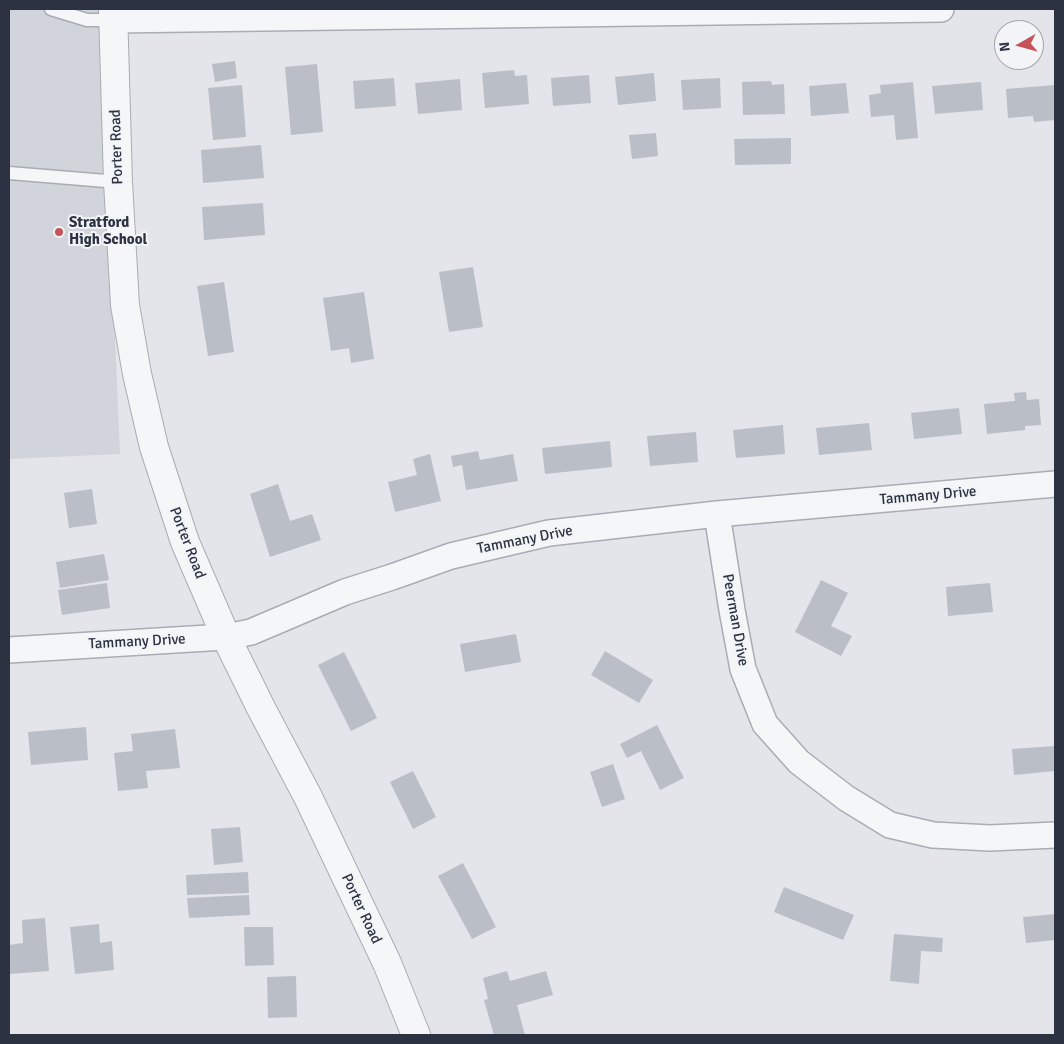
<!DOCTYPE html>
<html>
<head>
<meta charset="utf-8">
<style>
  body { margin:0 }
  #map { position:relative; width:1064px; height:1044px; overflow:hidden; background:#e3e5ea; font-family:Signika,sans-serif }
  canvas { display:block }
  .frame { position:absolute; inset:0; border:10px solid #2c3241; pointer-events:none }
  .north { position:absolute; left:994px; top:20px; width:50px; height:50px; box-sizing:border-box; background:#f2f4f7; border:1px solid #a3a6ae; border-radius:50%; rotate:263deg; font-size:14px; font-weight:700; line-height:20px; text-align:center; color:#2c3241 }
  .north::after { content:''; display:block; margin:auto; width:18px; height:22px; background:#c4535a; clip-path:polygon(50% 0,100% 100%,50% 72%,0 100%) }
</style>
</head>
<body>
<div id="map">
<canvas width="1064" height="1044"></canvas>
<div class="frame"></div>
<div class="north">N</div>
</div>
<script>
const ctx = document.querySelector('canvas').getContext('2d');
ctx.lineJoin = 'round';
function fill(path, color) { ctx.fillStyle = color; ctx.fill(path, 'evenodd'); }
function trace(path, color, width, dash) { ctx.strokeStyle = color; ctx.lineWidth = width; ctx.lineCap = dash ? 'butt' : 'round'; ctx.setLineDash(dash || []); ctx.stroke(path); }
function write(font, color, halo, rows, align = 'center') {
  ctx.font = font + ' Signika,sans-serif'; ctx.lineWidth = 4; ctx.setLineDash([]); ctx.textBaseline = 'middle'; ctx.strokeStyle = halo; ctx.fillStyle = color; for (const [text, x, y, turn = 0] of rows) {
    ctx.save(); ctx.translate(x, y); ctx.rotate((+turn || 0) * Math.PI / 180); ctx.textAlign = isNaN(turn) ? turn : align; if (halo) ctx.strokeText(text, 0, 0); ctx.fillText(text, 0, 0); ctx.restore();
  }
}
const built = new Path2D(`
  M9,9H101L120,454L9,459Z`);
const building = new Path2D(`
  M235,61L237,78L215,82L212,64Z
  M317,64L323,132L291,135L285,67Z
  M514,70L515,76L527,75L529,104L485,108L482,73Z
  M654,73L656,101L618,105L615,77Z
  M589,75L591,103L553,106L551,78Z
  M394,78L396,106L355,109L353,81Z
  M720,78L721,108L683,110L681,80Z
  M460,79L462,110L418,114L415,83Z
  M771,81L772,85L784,84L785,114L743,115L742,82Z
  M913,82L918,138L896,140L894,115L871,117L869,95L881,93L880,85Z
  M981,82L983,110L935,114L932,86Z
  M846,83L849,113L811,116L809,86Z
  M242,85L246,137L213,140L208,88Z
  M1055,85V120L1034,122L1033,116L1008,118L1006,89Z
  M656,133L658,156L632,159L629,135Z
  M791,138V164L735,165L734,139Z
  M261,145L264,178L203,183L201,150Z
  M263,203L265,235L204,240L202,207Z
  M473,267L483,327L449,332L439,272Z
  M224,282L234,352L208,356L197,286Z
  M364,292L374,359L351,363L349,348L331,351L323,298Z
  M1026,392L1027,400L1039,399L1041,425L1025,426V430L987,434L984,404L1015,401L1014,393Z
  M959,408L962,434L914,439L911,413Z
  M869,423L872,450L819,455L816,428Z
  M783,425L785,454L736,458L733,430Z
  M696,432L698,462L650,466L647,436Z
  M610,441L612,467L545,474L542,448Z
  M478,451L480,460L513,454L518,481L466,490L462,465L453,467L451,456Z
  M430,454L441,501L395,512L388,482L417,475L413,459Z
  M278,484L290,521L312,514L321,540L270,557L250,494Z
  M92,489L97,524L69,528L64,493Z
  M104,554L109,580L60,588L56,562Z
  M821,580L848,593L831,626L852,636L841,656L795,632Z
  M107,583L110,608L62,615L58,590Z
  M990,583L993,612L948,616L946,587Z
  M516,634L521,662L465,672L460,644Z
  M605,651L653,680L639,703L591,675Z
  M344,652L377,718L351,731L318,665Z
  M657,725L684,778L660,790L641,751L627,758L620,744Z
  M86,727L88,760L31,765L28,732Z
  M175,729L180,768L146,771L148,788L118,791L114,753L133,751L131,734Z
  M1055,746V771L1014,775L1012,749Z
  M613,764L625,799L602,807L590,772Z
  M413,771L436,817L413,829L390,782Z
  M240,827L243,862L214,865L211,829Z
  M463,863L496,927L472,939L438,876Z
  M248,872L249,893L187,895L186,875Z
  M784,887L854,915L843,940L774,912Z
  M249,895L250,915L189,918L187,898Z
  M1055,914V940L1026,943L1023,917Z
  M45,918L49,971L9,974V945L23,943L22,920Z
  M99,924L100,943L112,941L114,970L75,974L70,927Z
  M244,927H273L274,965L245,966Z
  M894,934L943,938L942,952L921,951L919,984L890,981Z
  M507,971L510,981L546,971L553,995L517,1005L525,1035H494L484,1000L488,999L483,978Z
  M296,976L297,1017L268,1018L267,977Z`);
const service = new Path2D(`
  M51,9L87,20H113
  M9,173L118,182`);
const minor = new Path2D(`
  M113,20L941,9
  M717,514L732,610L743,669L765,724L799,762L846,798L890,825L933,835L990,838L1055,835
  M9,650L208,638L226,637L251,632L345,592L392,577L451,556L549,533L717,514L1055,484`);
const tertiary = new Path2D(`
  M113,9L118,182L125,305L137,374L154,447L185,542L226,637L261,708L308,797L387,963L416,1035`);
const markers = [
  [59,232,5,"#c4535a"]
];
const streetNames = [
  ["Porter Road",117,147,-92],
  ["Tammany Drive",928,496,-5],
  ["Tammany Drive",525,540,-11],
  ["Porter Road",187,543,69],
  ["Peerman Drive",735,620,80],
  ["Tammany Drive",137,642,-3],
  ["Porter Road",361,909,65]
];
const poiNames = [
  ["Stratford",69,223],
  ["High School",69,240]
];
fill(built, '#d1d4db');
fill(building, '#babec6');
trace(service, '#a8acb4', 15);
trace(minor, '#a8acb4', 28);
trace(tertiary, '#a8acb4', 30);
trace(service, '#f5f6f8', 12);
trace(minor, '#f5f6f8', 25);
trace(tertiary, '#f5f6f8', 28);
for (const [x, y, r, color] of markers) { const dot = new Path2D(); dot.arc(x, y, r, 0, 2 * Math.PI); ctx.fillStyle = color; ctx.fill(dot); trace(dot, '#f2f4f7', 2); }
write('15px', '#2c3241', '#f2f4f7', streetNames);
write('bold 15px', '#2c3241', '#f2f4f7', poiNames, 'left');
</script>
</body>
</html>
